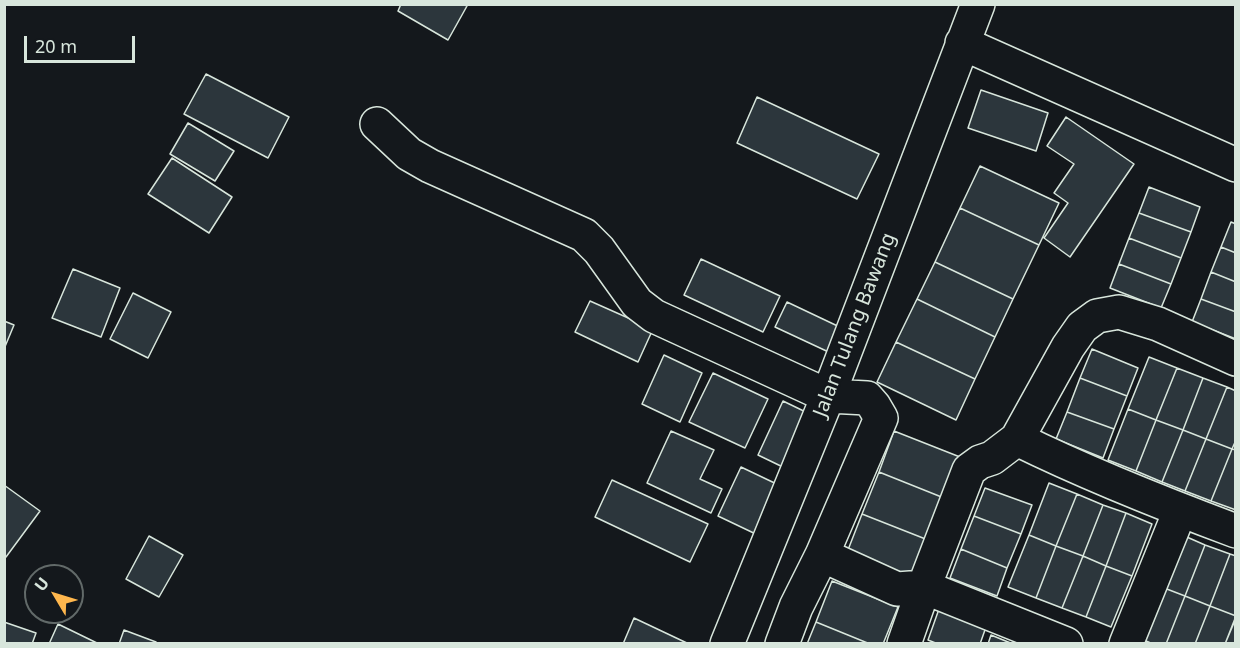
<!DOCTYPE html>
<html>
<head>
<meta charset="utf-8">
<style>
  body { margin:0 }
  #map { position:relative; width:1240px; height:648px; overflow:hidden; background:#14181c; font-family:"Noto Sans",sans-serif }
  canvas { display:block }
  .frame { position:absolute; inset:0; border:6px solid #d8e6dc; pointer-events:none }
  .north { position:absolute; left:24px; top:564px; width:60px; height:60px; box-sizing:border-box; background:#14181c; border:2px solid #626a69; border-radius:50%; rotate:308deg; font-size:16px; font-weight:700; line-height:24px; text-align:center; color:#d8e6dc }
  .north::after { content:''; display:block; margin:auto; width:21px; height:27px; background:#ffb74d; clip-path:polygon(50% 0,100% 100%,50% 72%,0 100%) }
  .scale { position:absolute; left:24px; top:36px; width:111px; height:27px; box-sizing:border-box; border:3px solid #d8e6dc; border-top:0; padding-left:8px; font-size:18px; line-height:21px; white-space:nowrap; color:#d8e6dc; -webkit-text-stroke:4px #14181c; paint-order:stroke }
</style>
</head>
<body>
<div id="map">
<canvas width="1240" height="648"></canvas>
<div class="frame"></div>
<div class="north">U</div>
<div class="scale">20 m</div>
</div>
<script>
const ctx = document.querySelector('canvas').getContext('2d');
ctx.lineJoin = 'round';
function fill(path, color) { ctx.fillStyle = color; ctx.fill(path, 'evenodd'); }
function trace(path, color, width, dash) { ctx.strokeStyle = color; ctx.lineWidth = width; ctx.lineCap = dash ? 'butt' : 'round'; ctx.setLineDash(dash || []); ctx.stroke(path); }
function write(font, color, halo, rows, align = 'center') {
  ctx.font = font + ' "Noto Sans",sans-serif'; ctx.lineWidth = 4.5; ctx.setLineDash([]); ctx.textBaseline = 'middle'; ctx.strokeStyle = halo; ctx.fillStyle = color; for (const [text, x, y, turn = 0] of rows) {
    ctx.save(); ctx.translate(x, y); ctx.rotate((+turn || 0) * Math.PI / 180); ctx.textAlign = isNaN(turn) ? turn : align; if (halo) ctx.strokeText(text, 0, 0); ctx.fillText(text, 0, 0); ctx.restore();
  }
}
const building = new Path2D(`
  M401,4H463L467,6L448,40L398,11Z
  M206,74L289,117L268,158L184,114Z
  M981,90L1048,113L1036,151L968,128Z
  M757,97L879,154L857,199L737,143Z
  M1066,117L1134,164L1070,257L1044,238L1068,203L1054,193L1074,164L1047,146Z
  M188,123L234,151L215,181L170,154Z
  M172,158L232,197L209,233L148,194Z
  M980,166L1059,203L1039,245L960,208Z
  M1149,187L1200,207L1191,232L1139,213Z
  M960,208L1039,245L1013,299L935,262Z
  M1139,213L1191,232L1181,258L1129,238Z
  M1231,222L1236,224V253L1221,247Z
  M1129,238L1181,258L1171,284L1119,264Z
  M1221,247L1236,253V282L1211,272Z
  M701,259L780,296L763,332L684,295Z
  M935,262L1013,299L995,337L917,299Z
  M1119,264L1171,284L1161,308L1110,288Z
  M73,269L120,288L101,337L52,318Z
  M1211,272L1236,282V312L1201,299Z
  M133,293L171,312L148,358L110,339Z
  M917,299L995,337L975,379L896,342Z
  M1201,299L1236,312V339L1192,322Z
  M590,301L653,329L638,362L575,332Z
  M787,302L846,330L835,355L775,327Z
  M4,321L14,325L4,349Z
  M896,342L975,379L956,420L877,382Z
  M1092,349L1138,368L1127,396L1080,378Z
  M664,355L702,373L680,422L642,404Z
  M1149,357L1177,368L1156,420L1128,409Z
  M1177,368L1203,378L1183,430L1156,420Z
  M713,373L768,399L745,448L689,422Z
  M1080,378L1127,396L1114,429L1067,412Z
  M1203,378L1227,387L1206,439L1183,430Z
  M1227,387L1236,391V440L1232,449L1206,439Z
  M783,401L814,416L789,470L758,455Z
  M1128,409L1156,420L1136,471L1108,460Z
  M1067,412L1114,429L1103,458L1056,439Z
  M1156,420L1183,430L1162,482L1136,471Z
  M1183,430L1206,439L1185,491L1162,482Z
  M671,431L714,450L700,479L722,489L711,513L647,483Z
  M894,431L960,457L944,498L879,472Z
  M1206,439L1232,449L1211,501L1185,491Z
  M1232,449L1236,450V510L1211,501Z
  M741,467L785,488L762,537L718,516Z
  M879,472L944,498L928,540L862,514Z
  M612,480L708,524L690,562L595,517Z
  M1049,483L1077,494L1056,546L1029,535Z
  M4,485L40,511L6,557L4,556Z
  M985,488L1032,505L1021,534L974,516Z
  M1077,494L1103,505L1083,556L1056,546Z
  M1103,505L1126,513L1106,566L1083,556Z
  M1126,513L1152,524L1132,576L1106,566Z
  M862,514L928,540L912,581L846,555Z
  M974,516L1021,534L1007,568L961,549Z
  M1180,534L1205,545L1185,596L1159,586Z
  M1029,535L1056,546L1036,598L1008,587Z
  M149,536L183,555L159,597L126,579Z
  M1205,545L1230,554L1210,606L1185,596Z
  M1056,546L1083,556L1062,608L1036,598Z
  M961,549L1007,568L997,596L950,578Z
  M1230,554L1236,556V616L1210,606Z
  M1083,556L1106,566L1086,617L1062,608Z
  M1106,566L1132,576L1111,627L1086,617Z
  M832,581L898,607L883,644H870L816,622Z
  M1159,586L1185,596L1166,644H1153L1139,638Z
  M1185,596L1210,606L1195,644H1166Z
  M1210,606L1236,616L1225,644H1195Z
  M939,609L986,627L980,644H938L928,640Z
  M634,618L689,644H623Z
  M1236,618V644H1225Z
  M4,622L36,633L32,644H4Z
  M816,622L870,644H807Z
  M58,624L99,644H49Z
  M124,630L156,642L155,644H119Z
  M991,635L1013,644H988Z`);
const minor = new Path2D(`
  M962,43L1236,165
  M377,124L409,154L430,166L584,235L599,250L637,303L654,316L828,396L867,398L874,406L881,418L822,555L796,607L782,644
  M1017,439C1088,474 1161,503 1236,531
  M822,555L897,589L924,587L1066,644
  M727,644L828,396L978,4
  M904,644L924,587L969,470L980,462L992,458L1017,439L1068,347L1082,327L1097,316L1119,312L1158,324L1236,359
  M1126,644L1180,511`);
const streetNames = [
  ["Jalan Tulang Bawang",855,325,-69]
];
fill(building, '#2c363c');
trace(building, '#d8e6dc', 1.5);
trace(minor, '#d8e6dc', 36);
trace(minor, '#14181c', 33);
write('20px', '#d8e6dc', '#14181c', streetNames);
</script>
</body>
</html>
